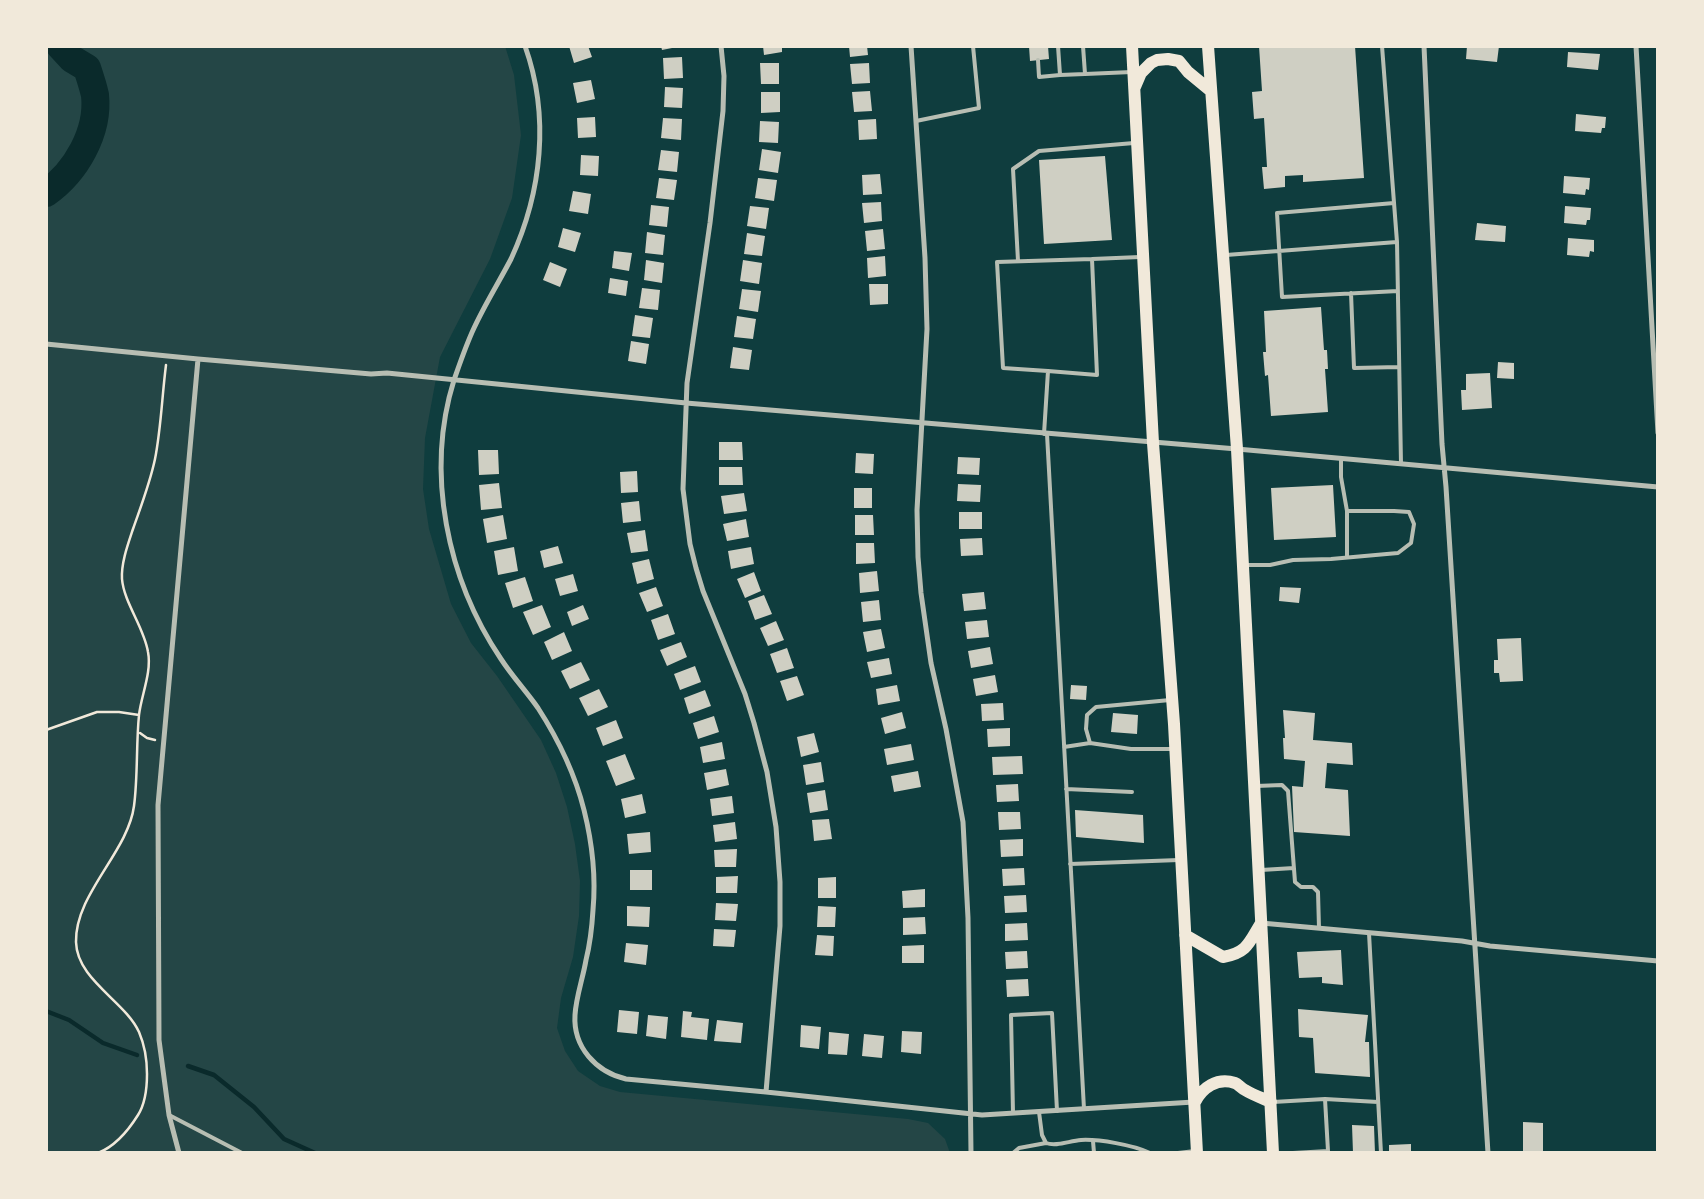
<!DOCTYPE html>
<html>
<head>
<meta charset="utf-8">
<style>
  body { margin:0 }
  #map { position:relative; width:1704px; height:1199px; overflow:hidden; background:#0f3d3e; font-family:"Archivo Narrow",sans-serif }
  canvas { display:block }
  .frame { position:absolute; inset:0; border:48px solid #f1e9da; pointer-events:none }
</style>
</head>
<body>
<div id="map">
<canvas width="1704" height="1199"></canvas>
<div class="frame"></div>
</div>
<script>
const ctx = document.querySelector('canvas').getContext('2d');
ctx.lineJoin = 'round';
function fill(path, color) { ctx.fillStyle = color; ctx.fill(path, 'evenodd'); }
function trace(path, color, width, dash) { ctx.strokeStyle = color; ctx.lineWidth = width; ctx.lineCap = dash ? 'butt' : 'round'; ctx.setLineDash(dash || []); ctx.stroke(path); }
const green = new Path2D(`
  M46,46H505L514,75L521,135L512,198L490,259L440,357L425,438L423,489L429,529L451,604L471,643L497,676L541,740L556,773L567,807L575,844L580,881L579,916L573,957L561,998L557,1028L565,1051L578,1071L600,1086L620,1092L908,1119L928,1123L945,1139L950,1153H46Z`);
const stream = new Path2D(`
  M46,1011L69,1020L103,1043L137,1055
  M188,1066L214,1075L254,1107L284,1139L315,1153`);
const river = new Path2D(`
  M46,193C76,172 99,132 95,95C93,86 90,77 87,68L72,59L60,46`);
const building = new Path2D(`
  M569,46H588L592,57L574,63Z
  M661,46H677V47L662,50Z
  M763,46H782V52L764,55Z
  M849,46H867L868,55L850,57Z
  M1029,46H1048L1049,59L1030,61Z
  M1259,46H1355L1364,178L1303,182V175L1285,176V187L1264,189L1262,167H1267L1264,118L1254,119L1252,92L1262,91Z
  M1467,46H1499L1497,62L1466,59Z
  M1568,52L1600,54L1598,70L1567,67Z
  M682,57L683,78L664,79L663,58Z
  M760,63H779V84H761Z
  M869,63L870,83L852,84L850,64Z
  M591,80L595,99L577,103L573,83Z
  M665,87L683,88L682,108L664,107Z
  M870,91L872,111L854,112L852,92Z
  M761,92H780V112L761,113Z
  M1576,114L1606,117L1605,128H1602L1601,133L1575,131Z
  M595,117L596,137L578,138L577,118Z
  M663,118L682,119L681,140L661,138Z
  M876,119L877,139L859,140L858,120Z
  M760,121L779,122L778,143L759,142Z
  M762,149L781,152L778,173L759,170Z
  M661,150L679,152L677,172L658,170Z
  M581,155L599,156L598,176L580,175Z
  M1105,156L1112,240L1044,244L1039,160Z
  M880,174L882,194L863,195L862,175Z
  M1564,176L1590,178L1589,190L1586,189L1585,195L1563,193Z
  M659,178L677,180L674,200L656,198Z
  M758,178L777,180L774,201L755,198Z
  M573,191L591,194L588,214L569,211Z
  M881,202L882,221L864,223L862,203Z
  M651,205L669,207L667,227L649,225Z
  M750,206L769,208L766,229L747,226Z
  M1565,206L1591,208L1590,220H1587L1586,225L1564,223Z
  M1477,223L1506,226L1505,242L1475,240Z
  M563,228L581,233L575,252L558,247Z
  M883,229L885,249L867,251L865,231Z
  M647,232L665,235L663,255L645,253Z
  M747,233L765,236L762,256L744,254Z
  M1568,238L1594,240V252L1590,251L1589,257L1567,255Z
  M614,251L632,253L629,271L612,268Z
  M885,256L886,276L868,278L867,258Z
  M646,260L664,263L662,283L644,280Z
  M743,260L762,263L759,284L740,281Z
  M550,262L567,269L560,287L543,280Z
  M610,278L628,281L626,296L608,293Z
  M869,284H888V304L870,305Z
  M642,288L660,290L658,310L639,308Z
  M742,289L761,291L758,312L739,309Z
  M1321,307L1324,350H1327L1328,369H1325L1328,412L1271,416L1268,375L1265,376L1263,352H1266L1264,311Z
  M635,315L653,318L650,338L632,336Z
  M737,316L756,319L753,339L734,337Z
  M631,341L649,344L646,364L628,361Z
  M733,347L752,350L749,370L730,368Z
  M1498,362L1514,363V379L1497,378Z
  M1490,373L1492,408L1462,410L1461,390H1466V374Z
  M719,442H742L743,460H719Z
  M478,450H498L499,474L479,475Z
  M856,453L874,454L873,474L855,473Z
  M958,457L980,458L979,475L957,474Z
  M719,467H742L743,485H719Z
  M637,471L638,492L621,493L620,472Z
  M499,483L502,508L481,510L479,485Z
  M958,484L981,485L980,502L957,501Z
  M1333,485L1336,537L1274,540L1271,488Z
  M854,488H872V508H854Z
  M744,493L747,511L724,514L721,496Z
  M639,501L641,521L623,523L621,503Z
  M959,512H982V529H959Z
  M503,515L507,539L487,543L483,519Z
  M855,515H873L874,535H855Z
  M746,519L749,537L727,541L723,524Z
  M645,530L648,551L631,553L627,533Z
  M982,538L983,555L961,556L960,539Z
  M856,543H874L875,563L856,564Z
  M558,546L563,563L544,568L540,551Z
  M514,547L518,571L498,575L494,551Z
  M751,547L754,564L731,569L728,551Z
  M649,559L654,579L637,584L632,563Z
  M877,571L879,591L860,593L859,573Z
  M754,572L761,591L745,598L737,579Z
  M573,574L578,591L560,596L555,579Z
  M525,577L533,601L513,608L505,583Z
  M656,587L663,606L647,612L639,593Z
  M1280,587L1301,588L1299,603L1279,601Z
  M984,592L986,609L964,611L962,594Z
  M764,595L772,614L755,620L748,601Z
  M879,600L881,620L863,622L861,602Z
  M542,605L551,627L533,635L523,612Z
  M583,605L589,619L572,626L567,612Z
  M668,614L675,634L658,640L651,620Z
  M987,620L989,637L967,639L965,622Z
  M776,621L784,640L768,646L760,628Z
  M881,629L885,648L867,652L863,632Z
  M564,632L572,651L552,660L544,642Z
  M1521,638L1523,681L1500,682L1499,673H1494V660H1498L1497,639Z
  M681,642L687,657L667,666L660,650Z
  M990,647L993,664L971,668L968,651Z
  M787,648L794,668L777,673L770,654Z
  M889,658L892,674L871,678L867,662Z
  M581,662L590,680L570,689L561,671Z
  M695,666L701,682L680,690L674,674Z
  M995,675L998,692L976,696L973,679Z
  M797,676L804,695L787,701L780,681Z
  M897,685L900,701L878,705L876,689Z
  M1071,685L1087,686L1086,700L1070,699Z
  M599,689L608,707L588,716L579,698Z
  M705,690L711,706L689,714L684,698Z
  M1003,703L1004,720L982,721L981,704Z
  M1283,710L1315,713L1313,740L1352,743L1353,765L1327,763L1325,788L1348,790L1350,836L1294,832L1292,786L1303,787L1305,761L1284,759L1283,738H1285Z
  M902,712L906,728L885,734L881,718Z
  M1113,713L1138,715L1137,734L1111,732Z
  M714,716L719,732L698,739L693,723Z
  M616,720L623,738L603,746L596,728Z
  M1010,728V746L988,747L987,729Z
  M814,733L819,752L801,757L797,737Z
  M722,742L725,759L703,763L700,747Z
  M911,744L914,760L887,765L884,749Z
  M625,754L635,779L616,786L606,761Z
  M1022,756L1023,774L993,775L992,757Z
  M821,762L824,782L806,785L803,765Z
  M726,769L729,785L707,790L704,773Z
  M918,771L921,787L894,792L891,776Z
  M1018,784L1019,801L997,802L996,785Z
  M825,790L828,810L810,813L807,793Z
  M642,794L646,813L625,818L621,799Z
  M732,796L734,813L712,816L710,799Z
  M1075,810L1143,815L1144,843L1076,837Z
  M998,812H1020L1021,829L999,830Z
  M829,819L832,839L814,841L812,820Z
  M735,822L737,839L715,842L713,825Z
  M650,832L651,852L629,854L627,834Z
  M1023,839V856L1001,857L1000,840Z
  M737,849L736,867H715L714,850Z
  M1024,868L1025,885L1003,886L1002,869Z
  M630,870H652V890H630Z
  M738,876L737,893H716V877Z
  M836,877V898H818V878Z
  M925,889V907L903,908L902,891Z
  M1026,895L1027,912L1005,913L1004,896Z
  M716,903L738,904L736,921L715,920Z
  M627,906L650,907L649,927L627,926Z
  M818,906L836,907L835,927H817Z
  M925,917L926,934L903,935V918Z
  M1027,923L1028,940L1005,941V924Z
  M714,929L736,930L734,947L713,946Z
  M817,935L834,936L833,956L815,955Z
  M626,943L648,945L646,965L624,962Z
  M924,945V963H902V946Z
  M1341,950L1343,985L1322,983V977L1299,978L1297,952Z
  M1027,951L1028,968L1006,969L1005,952Z
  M1028,979L1029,996L1007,997L1006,980Z
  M1298,1009L1368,1015L1365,1042H1369L1370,1077L1315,1073L1313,1038L1299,1037Z
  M619,1010L639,1012L637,1034L617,1032Z
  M683,1011L692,1012L691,1017L709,1019L707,1040L681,1037Z
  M648,1015L668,1017L666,1039L646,1036Z
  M717,1020L743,1023L741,1043L714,1041Z
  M801,1025L821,1027L819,1049L800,1047Z
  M902,1031L922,1032L921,1054L901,1052Z
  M829,1032L849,1034L847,1055L828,1054Z
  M864,1034L884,1036L882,1058L862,1056Z
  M1523,1122L1543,1123V1152L1523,1151Z
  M1352,1125L1374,1126L1375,1153H1353Z
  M1411,1144V1153H1389V1145Z`);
const path = new Path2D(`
  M46,730L97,712H119L139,715
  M140,733L147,738L155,740
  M98,1153C116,1146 128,1131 138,1115C145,1104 147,1088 147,1074C147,1059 145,1046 139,1032C125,1001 77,980 76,942C75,894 128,852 134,806C138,776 136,745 139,715C141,696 152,672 148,652C144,627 124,603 122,579C121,563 128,544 133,529C141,506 150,483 155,459C161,429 162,396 166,365`);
const service = new Path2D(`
  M1058,46L1060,75L1085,74
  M1083,46L1085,74L1132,72
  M1038,60L1039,77L1060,75
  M916,121L979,108L973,46
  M1394,203L1277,213L1282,297L1398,291
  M1397,242L1401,464
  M1226,255L1397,242L1382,46
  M1092,259L1140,257
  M1018,261L1013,169L1039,151L1134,143
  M1351,293L1354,368L1399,367
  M1044,434L1048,371L1003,368L997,262L1092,259L1097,375L1048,371
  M1047,434L1084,1109
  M1347,557V511
  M1245,565H1270L1293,560L1331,559L1398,553L1411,543L1414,524L1409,512L1394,511H1347L1341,477V458
  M1090,743L1086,729L1087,715L1096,707L1170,700
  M1064,747L1090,743L1131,749H1174
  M1256,786L1282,785L1288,791L1295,882L1301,887H1313L1318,892L1319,928
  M1066,789L1132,792
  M1070,864L1179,860
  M1261,870L1294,868
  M1369,933L1381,1153
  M1273,1102L1325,1099
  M1039,1112L1042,1135L1046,1143C1056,1147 1069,1141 1081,1140C1098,1139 1134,1145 1150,1153
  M1013,1113L1011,1015L1052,1013L1057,1111
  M169,1115L242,1153
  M1093,1141L1094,1153
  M1013,1153L1019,1148L1046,1143
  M1178,1153L1195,1151
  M1293,1153L1328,1151L1325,1099L1378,1102`);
const minor = new Path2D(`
  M525,46C550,116 542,192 511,259C499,282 485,304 474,328C466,345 460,363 454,380C425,473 447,579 501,659C512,676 526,691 538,708C558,739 575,774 584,810C592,842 596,877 593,910C592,927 590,944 586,960C583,978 576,997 575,1015C573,1047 596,1072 626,1079L766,1092L982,1115L1194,1102
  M721,46L724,76L723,111L710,223L687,383L683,489L690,544L696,568L703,591L745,694L754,723L767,772L776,827L780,882V926L766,1092
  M911,46L925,258L927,329L917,510L918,557L921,593L931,663L946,729L963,822L968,918L971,1153
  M1424,46L1442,444L1446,487L1488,1153
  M1636,46L1658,433
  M46,344L198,359L371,374L387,373L686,403L1237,449L1658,487
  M1261,923L1462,941L1490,946L1658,961
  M179,1153L169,1115L159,1040L158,805L198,359`);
const primary = new Path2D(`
  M1132,46L1153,443L1174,724L1197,1153
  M1208,46L1237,449L1273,1153
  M1135,87L1141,73L1151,63L1157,60L1168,59L1179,61L1188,72L1211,91
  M1185,935L1223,957C1247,953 1249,943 1261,923
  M1195,1102C1202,1088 1217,1077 1235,1083C1238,1084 1241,1088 1245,1090C1253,1095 1262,1098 1271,1102`);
fill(green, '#244646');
trace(stream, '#0a2a2b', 4.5);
trace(river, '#0a2a2b', 28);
fill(building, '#cfcfc3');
trace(path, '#f1e9da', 2.5);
trace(service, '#b8beb3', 4);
trace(minor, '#b8beb3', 5);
trace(primary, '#f1e9da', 12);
</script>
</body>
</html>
